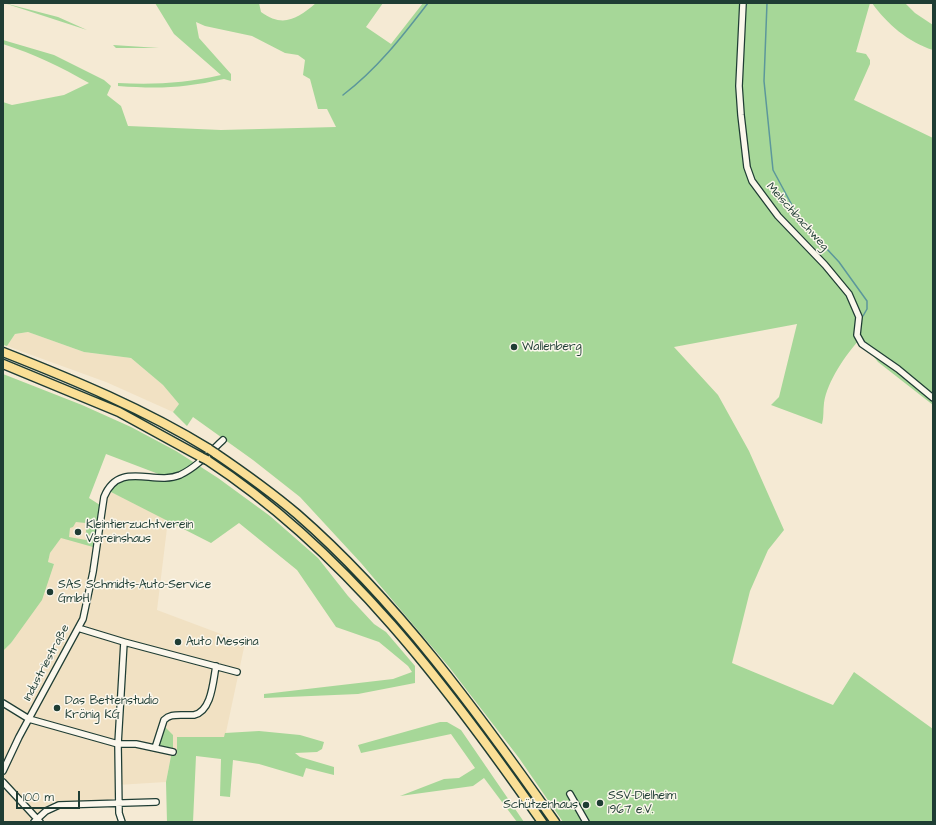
<!DOCTYPE html>
<html>
<head>
<meta charset="utf-8">
<style>
  body { margin:0 }
  #map { position:relative; width:936px; height:825px; overflow:hidden; background:#f5ead4; font-family:"Architects Daughter",sans-serif }
  canvas { display:block }
  .frame { position:absolute; inset:0; border:4px solid #1f3d34; pointer-events:none }
  .scale { position:absolute; left:16px; top:791px; width:64px; height:18px; box-sizing:border-box; border:2px solid #1f3d34; border-top:0; padding-left:5px; font-size:12px; line-height:14px; white-space:nowrap; color:#1f3d34; -webkit-text-stroke:3px #fbf7ec; paint-order:stroke }
</style>
</head>
<body>
<div id="map">
<canvas width="936" height="825"></canvas>
<div class="frame"></div>
<div class="scale">100 m</div>
</div>
<script>
const ctx = document.querySelector('canvas').getContext('2d');
ctx.lineJoin = 'round';
function fill(path, color) { ctx.fillStyle = color; ctx.fill(path, 'evenodd'); }
function trace(path, color, width, dash) { ctx.strokeStyle = color; ctx.lineWidth = width; ctx.lineCap = dash ? 'butt' : 'round'; ctx.setLineDash(dash || []); ctx.stroke(path); }
function write(font, color, halo, rows, align = 'center') {
  ctx.font = font + ' "Architects Daughter",sans-serif'; ctx.lineWidth = 3; ctx.setLineDash([]); ctx.textBaseline = 'middle'; ctx.strokeStyle = halo; ctx.fillStyle = color; for (const [text, x, y, turn = 0] of rows) {
    ctx.save(); ctx.translate(x, y); ctx.rotate((+turn || 0) * Math.PI / 180); ctx.textAlign = isNaN(turn) ? turn : align; if (halo) ctx.strokeText(text, 0, 0); ctx.fillText(text, 0, 0); ctx.restore();
  }
}
const built = new Path2D(`
  M28,332L84,352L131,358L163,385L179,404L173,412L106,382L7,346L15,334Z
  M107,490L168,520L157,610L245,643L225,737H177V756H171L166,782L117,785L116,797L111,800L64,802L47,805L28,822H3V651L11,643L54,564L48,562L50,553L62,536L76,522L89,499L100,505Z`);
const green = new Path2D(`
  M4,3L58,17L87,30Z
  M155,3H259L261,12C283,28 297,19 316,3H383L366,27L391,44L423,3H870L856,52L866,54L870,60V64L854,100L933,138V405L878,362L860,339C846,354 827,382 824,403C823,410 824,417 822,424L771,405L779,397L797,324L674,347L718,395L749,451L784,530L768,550L750,591L732,663L833,705L854,672L933,729V822H563L519,758L449,667L361,563L300,497L253,460L193,417L187,426L173,412L179,404L163,385L131,358L84,352L28,332L15,334L7,346L3,345V102L12,105L64,95L89,83C61,67 34,54 3,44V40L54,55L104,80L111,86L107,95L121,106L128,126L221,130L336,127L327,109H318L310,79L303,75L305,60L298,55L285,53L252,36L205,26L196,22L199,38L231,74V81L224,79C184,88 159,89 118,86V83C155,85 185,83 221,75L174,34Z
  M872,3H905L915,13L933,25V50C908,42 887,24 872,3Z
  M113,45L159,48H116Z
  M3,374L82,405L131,427L176,451L218,478L270,516L318,558L348,596L374,624L386,632L415,666V683L358,694L264,698V694L393,679L412,672L408,666L379,642L336,627L297,570L239,523L211,543L107,490L119,479L169,478L106,454L89,498L100,505L96,523L95,524L76,522L73,527L70,528L69,537L86,540V537L94,538L93,547L61,538L50,553L48,562L54,564L42,600L11,643L3,651Z
  M86 531a5 5 0 1 1 10 0a5 5 0 1 1-10 0Z
  M440,722H447L461,730L524,822H517L484,778L473,786L400,796L444,779L459,778L475,768L451,734L361,753L358,745Z
  M163,725L173,735V748L169,747L168,750L161,747L159,744Z
  M259,731L300,735L324,742L322,749L317,752L295,753L300,757L334,767V775L306,768L303,777L259,764L233,760L230,797L220,796L221,759L196,756L193,822H167L166,782L171,756L177,755V737H224L225,733Z`);
const stream = new Path2D(`
  M767,3L764,81L773,170L800,220L839,262L867,301V309L863,316
  M343,95C377,69 402,37 428,3`);
const minor = new Path2D(`
  M743,3L739,86L741,115L747,167L752,181L778,216L825,265L849,294L859,317L857,335L862,344L898,369L933,398
  M124,642L237,672
  M3,703L29,719L118,744L124,642L78,628
  M155,748L164,720C169,715 174,715 181,715C185,715 190,715 194,715C212,711 213,681 216,666
  M3,771L19,737L83,619L93,572L104,497C119,460 154,486 180,475C197,467 210,452 223,440
  M3,782L40,822
  M570,794L586,822
  M34,822L46,811L59,805L156,802
  M122,822L119,813L118,744H136L173,752`);
const highway = new Path2D(`
  M3,352C74,380 144,409 209,449
  M3,364L119,412L201,457
  M215,453C243,472 271,492 297,514C397,601 479,714 555,822
  M207,460C346,551 448,687 542,822`);
const highwayBridge = new Path2D(`
  M209,449L215,453
  M201,457L207,460`);
const markers = [
  [514,347,4,"#1f3d34"],
  [78,532,4,"#1f3d34"],
  [50,592,4,"#1f3d34"],
  [178,642,4,"#1f3d34"],
  [57,708,4,"#1f3d34"],
  [600,803,4,"#1f3d34"],
  [586,805,4,"#1f3d34"]
];
const streetNames = [
  ["Melschbachweg",797,217,48],
  ["Industriestraße",47,663,-62]
];
const poiNames = [
  ["Wallenberg",522,347],
  ["Kleintierzuchtverein",86,525],
  ["Vereinshaus",86,539],
  ["SAS Schmidts-Auto-Service",58,585],
  ["GmbH",58,599],
  ["Auto Messina",186,642],
  ["Das Bettenstudio",65,701],
  ["Krönig KG",65,715],
  ["SSV-Dielheim",608,796],
  ["1967 e.V.",608,810],
  ["Schützenhaus",578,805,"right"]
];
fill(built, '#f1e1c3');
fill(green, '#a6d798');
trace(stream, '#5c979b', 1.5);
trace(minor, '#1f3d34', 8);
trace(highway, '#1f3d34', 11);
trace(minor, '#fbf7ec', 5.5);
trace(highway, '#fadf96', 8);
trace(highwayBridge, '#1f3d34', 11, []);
trace(highwayBridge, '#fadf96', 8);
for (const [x, y, r, color] of markers) { const dot = new Path2D(); dot.arc(x, y, r, 0, 2 * Math.PI); ctx.fillStyle = color; ctx.fill(dot); trace(dot, '#fbf7ec', 1.5); }
write('12px', '#1f3d34', '#fbf7ec', streetNames);
write('12px', '#1f3d34', '#fbf7ec', poiNames, 'left');
</script>
</body>
</html>
